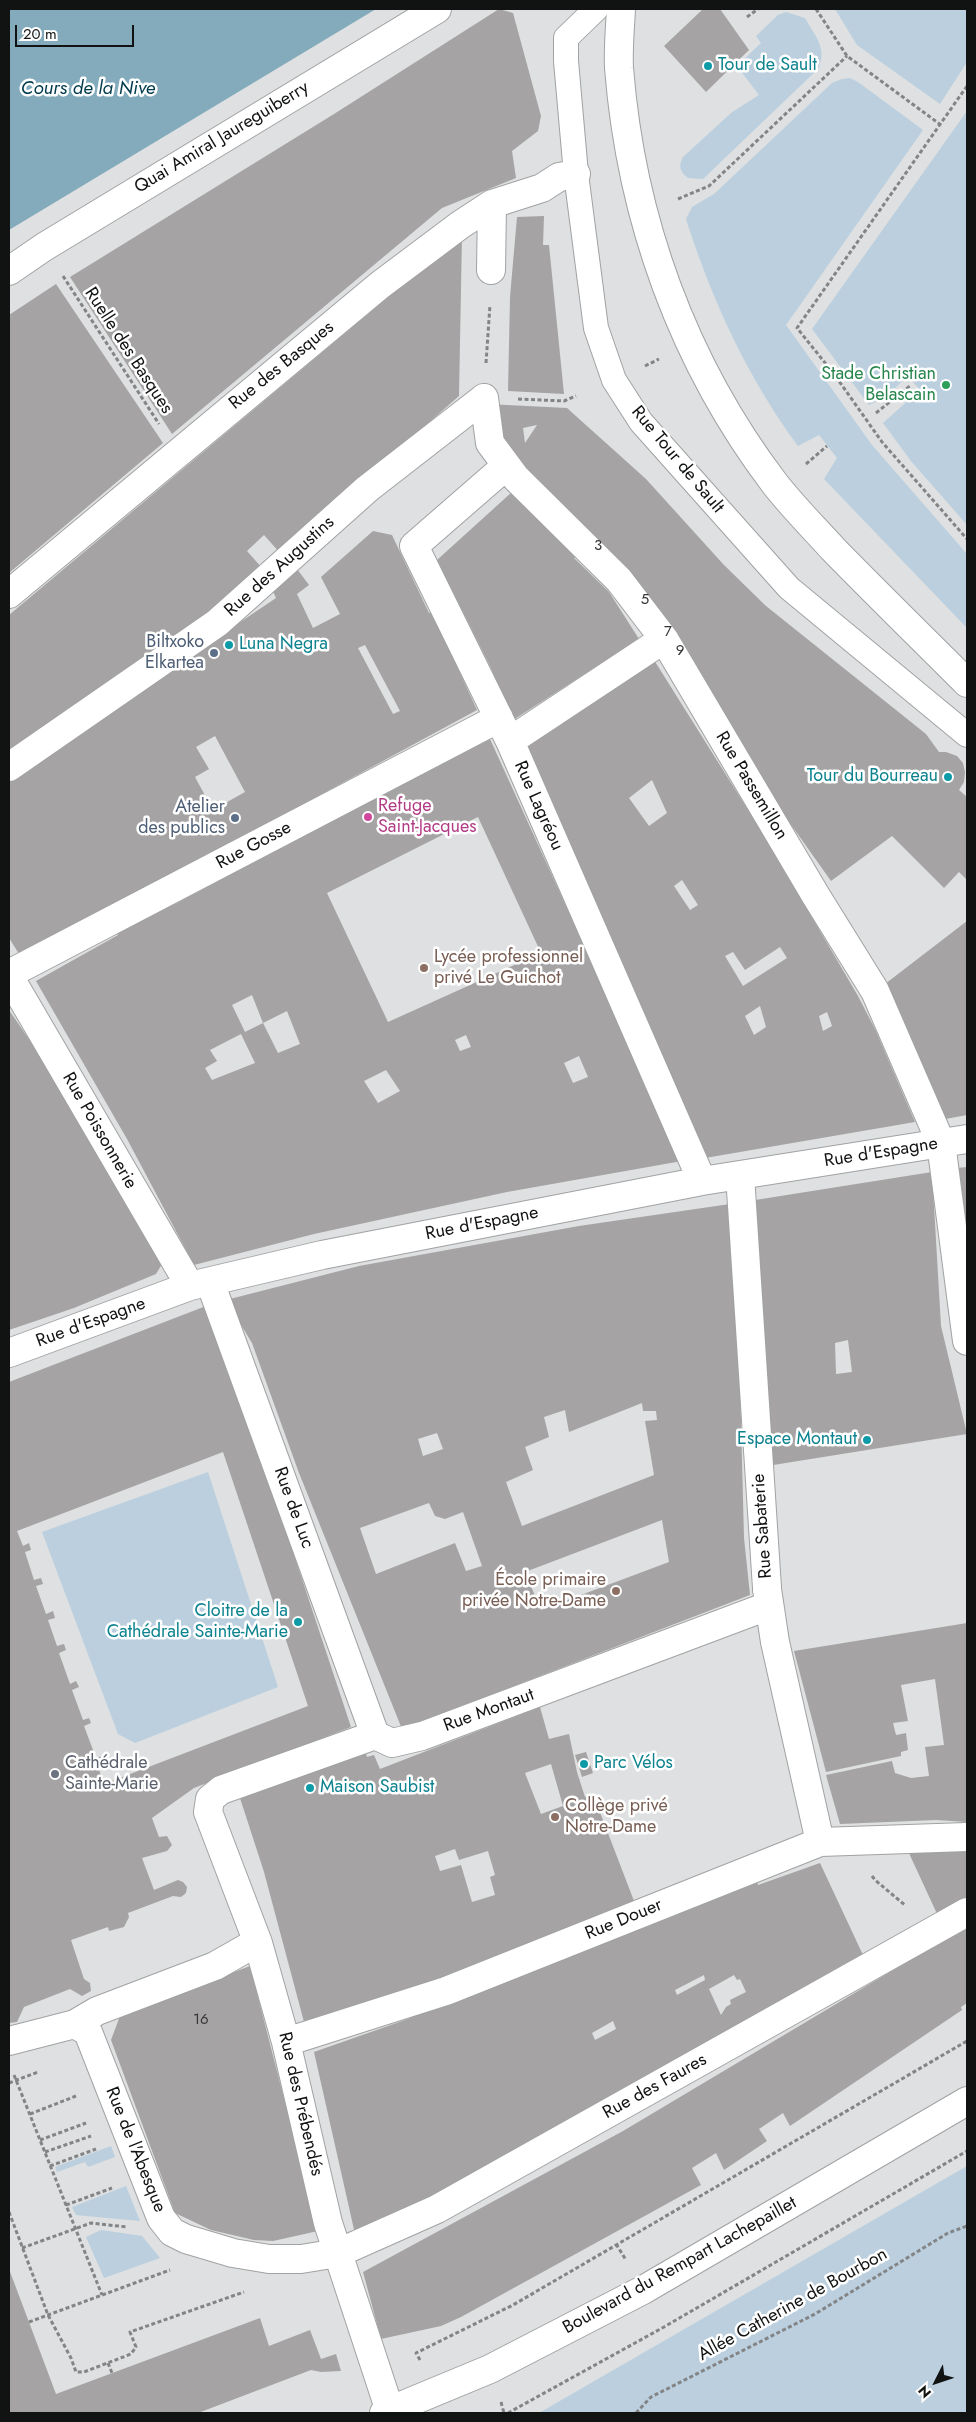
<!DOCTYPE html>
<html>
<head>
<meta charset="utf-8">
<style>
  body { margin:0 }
  #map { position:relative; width:976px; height:2422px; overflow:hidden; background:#dee0e1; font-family:Jost,sans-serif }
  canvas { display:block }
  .frame { position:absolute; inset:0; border:10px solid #111212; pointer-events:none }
  .north { position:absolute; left:911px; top:2357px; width:50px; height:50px; -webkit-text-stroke:4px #fff; paint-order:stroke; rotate:229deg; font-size:14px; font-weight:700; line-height:20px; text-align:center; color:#111212 }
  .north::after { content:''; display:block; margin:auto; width:18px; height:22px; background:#111212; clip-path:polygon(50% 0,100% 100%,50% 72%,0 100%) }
  .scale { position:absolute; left:15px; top:25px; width:119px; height:22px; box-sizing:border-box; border:2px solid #111212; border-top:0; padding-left:6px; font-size:15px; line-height:18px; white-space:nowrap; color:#111212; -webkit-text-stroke:4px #fff; paint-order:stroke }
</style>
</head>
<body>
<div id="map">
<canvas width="976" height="2422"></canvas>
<div class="frame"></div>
<div class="north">N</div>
<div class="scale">20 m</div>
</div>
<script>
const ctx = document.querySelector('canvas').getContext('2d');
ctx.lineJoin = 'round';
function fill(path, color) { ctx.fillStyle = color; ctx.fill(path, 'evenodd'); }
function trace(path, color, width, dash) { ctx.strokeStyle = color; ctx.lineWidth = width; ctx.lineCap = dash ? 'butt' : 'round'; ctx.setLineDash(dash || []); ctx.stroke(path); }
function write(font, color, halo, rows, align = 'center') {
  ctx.font = font + ' Jost,sans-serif'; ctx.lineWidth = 5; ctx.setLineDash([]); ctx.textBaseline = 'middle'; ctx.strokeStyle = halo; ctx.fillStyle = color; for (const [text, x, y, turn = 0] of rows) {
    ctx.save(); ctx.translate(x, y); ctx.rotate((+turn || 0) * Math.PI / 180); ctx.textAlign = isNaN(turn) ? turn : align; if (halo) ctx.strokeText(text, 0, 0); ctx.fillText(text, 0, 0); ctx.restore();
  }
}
const green = new Path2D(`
  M835,9H967V62L940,104L857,45Z
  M786,12L805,18C815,36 828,49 818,69L703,179L688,178C680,172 678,166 683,157L731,113L759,95L737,66L761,43L756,36L778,15Z
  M850,78L858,82L923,130L786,325L872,445L967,554V628L824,479L837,458L819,435L798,446C747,377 712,300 686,219L692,207L714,194L832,83L842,79Z
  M967,111V525L911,461L883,423L920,390L908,376L885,397L869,405L812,329Z
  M208,1472L278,1687L135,1743L118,1734L42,1532Z
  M111,2146L115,2157L88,2167L85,2162L57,2172L55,2167Z
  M967,2166V2413H539Z
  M126,2186L140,2221L76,2215L72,2207Z
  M101,2230L142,2236L160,2258L104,2278L86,2237Z`);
const water = new Path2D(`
  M9,9H376L9,230Z`);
const building = new Path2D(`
  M499,9L513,13L541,116L538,131L512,151L516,178L442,208L172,434L70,277L334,114Z
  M703,9H720L749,50L706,92L664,46Z
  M544,216L543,245H549L564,394L508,391L510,297L517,217Z
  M462,235L459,396L280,553L264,535L247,551L262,568L216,605L218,608L9,761V615Z
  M56,284L163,443L9,573V315Z
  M487,404L567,408L646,479L724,565L766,606L926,734L939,752H946L957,756L963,763L965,772L964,782L959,790L967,797V880L959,872L944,888L892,836L831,881L770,795L728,729L495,447ZM537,425L525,443L523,428Z
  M512,492L580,555L574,558L609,592L639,639L513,720L490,666L437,560Z
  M373,531L392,535L429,613L432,612L477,710L21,957L9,938V778L276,598L271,587L294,565L309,585L297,594L313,628L340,614L321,577ZM365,645L400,711L393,714L358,648ZM215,736L245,792L213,810L195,777L209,769L196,747Z
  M654,660L765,837L858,996L875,1029L915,1122L705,1158L624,967L526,747L562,724ZM652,780L667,813L649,826L629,798ZM682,880L698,905L690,910L674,886ZM780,947L787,958L743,986L725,956L733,952L745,970ZM760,1006L766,1027L754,1035L745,1016ZM827,1012L832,1026L823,1031L819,1016Z
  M490,739L682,1161L507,1192L314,1234L194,1265L127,1139L36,981L118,935L116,931L139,919L177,903L413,777ZM478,817L541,953L388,1022L327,893ZM252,995L263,1023L287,1011L300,1044L278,1053L263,1023L245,1032L232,1005ZM241,1034L255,1063L212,1080L205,1068L217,1061L210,1050ZM466,1035L471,1047L460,1051L455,1040ZM579,1056L588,1077L573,1083L564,1063ZM386,1070L400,1091L378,1103L364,1081Z
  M967,921V1115L940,1120L885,984Z
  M9,1010L41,1057L162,1264L156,1274L74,1308L9,1330Z
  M967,1167V1244L957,1168Z
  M932,1172L941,1326L967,1434L767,1466L749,1201ZM848,1340L852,1372L836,1374L835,1343Z
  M730,1204L740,1383L744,1538L750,1595L402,1729L299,1473L252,1343L226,1300L359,1266L579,1226ZM642,1403L643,1411H656L657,1420L645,1421L654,1475L522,1526L506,1482L533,1470L525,1447L549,1437L544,1417L565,1410L569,1432ZM437,1433L443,1449L423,1456L418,1439ZM429,1503L435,1516L445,1519L463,1512L482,1566L466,1571L455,1543L376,1574L360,1528ZM662,1520L669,1562L541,1610L525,1572Z
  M206,1306L245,1407L351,1727L194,1788L152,1818L159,1837L167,1836L172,1845L167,1851L142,1858L154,1890L178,1880L183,1882L187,1887L186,1893L181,1897L173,1896L128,1913L129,1917L124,1927L109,1931L108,1927L71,1940L84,1979L90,1983L91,1991L82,1996L70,1989L24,2007L17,2022L9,2023V1382ZM223,1452L308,1706L104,1784L97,1764L104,1762L102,1756L96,1758L84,1726L91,1723L89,1718L83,1720L72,1690L79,1687L76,1681L70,1684L59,1653L66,1650L64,1644L57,1646L48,1620L55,1618L53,1611L46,1614L36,1586L43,1584L41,1578L34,1580L25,1552L31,1550L29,1543L23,1546L17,1531Z
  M967,1623V1822L936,1820L840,1824L826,1775L892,1761L895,1773L911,1778L929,1776L925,1747L944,1745L935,1679L901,1685L908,1721L893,1723L896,1735L906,1733L908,1750L901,1752V1756L826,1772L794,1651Z
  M540,1707L549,1739L569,1734L577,1772L585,1797L593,1794L634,1901L458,1973L304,2022L264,1872L240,1798L236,1800L234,1794L365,1750L367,1757L374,1755L380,1769ZM551,1764L563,1806L541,1814L525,1773ZM455,1849L459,1860L488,1851L495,1875L490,1877L495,1895L472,1902L461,1865L440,1871L435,1856Z
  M586,1752L593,1773L582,1777L575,1755Z
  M967,1848V1898L938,1916L908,1851Z
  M820,1863L863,1955L510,2162L355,2234L314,2052L405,2020L757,1881L758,1885ZM704,1975L705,1980L677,1995L675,1990ZM734,1975L737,1980L740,1979L746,1992L730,2000L731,2004L726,2007L721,2015L709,1989ZM613,2021L616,2029L595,2040L592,2033Z
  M967,1926V2003L961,2007L962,2010L790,2126L783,2113L759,2129L767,2141L724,2170L716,2153L692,2168L701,2185L461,2317L441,2326L381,2339L363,2272L623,2131Z
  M250,1966L318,2231L273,2241L254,2240L211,2230L175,2213L111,2040L120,2016Z
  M9,2269L56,2394L260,2318L269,2346L310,2330L321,2359L336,2354L341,2371L321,2372L311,2370L198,2413H9Z`);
const path = new Path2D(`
  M816,9L847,56L941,125
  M747,17L758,9
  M967,86L797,328L834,374L882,442L967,539
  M678,199L709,186L847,56
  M63,276L159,424
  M486,363L490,305
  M645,366L659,359
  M518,399L564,401L576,396
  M876,413L911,385
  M806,464L827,446
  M872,1876L875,1880L906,1906
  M14,2075L102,2295
  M9,2083L38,2072
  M30,2114L76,2096
  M40,2140L86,2123
  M45,2152L91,2136
  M50,2166L96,2149
  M66,2205L112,2188
  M9,2212L48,2315L71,2358L76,2372H84L131,2354L136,2347L130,2332L244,2292
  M616,2244L626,2260
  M22,2248L91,2223L127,2227
  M29,2322L170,2270
  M420,2360L416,2353L513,2305L967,2041
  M108,2363L112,2373
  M501,2402L504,2413
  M508,2413L664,2327L967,2151
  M636,2413L651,2397L815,2314L948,2233L967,2226`);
const service = new Path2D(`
  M596,9L566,38V61L576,174L596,328L614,380L641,422L789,588L967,735`);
const pedestrian = new Path2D(`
  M491,270L492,204
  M484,398L490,443L516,478L619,580L664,639L816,896L875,991L941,1143L967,1341
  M506,466L414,546L510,741L702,1181
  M9,594L380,285L460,225L492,204L542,188L559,177L576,174
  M510,741L664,639
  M9,767L217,623L367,489L484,398
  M9,974L499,718
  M9,976L190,1286
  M740,1175L767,1588
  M210,1282L375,1735
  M9,1353L190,1286L322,1255L702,1181L967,1139`);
const minor = new Path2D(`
  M9,271L44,247L437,9
  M767,1589L775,1642L820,1842
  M75,2024L88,2032L161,2218L172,2232L186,2239L233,2253L269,2259H301L338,2253L437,2209L967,1912
  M9,2041L75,2024L97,2011L215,1966L252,1945L258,1943
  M286,2042L446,1991L820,1842L967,1837
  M390,2411L328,2223L286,2042L258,1943L208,1812L210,1799L221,1790L375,1735L392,1743L422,1736L768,1606
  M384,2413L490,2369L643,2290L967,2101`);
const tertiary = new Path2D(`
  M621,9C620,28 618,49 619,68C631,219 683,363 775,484C793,507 814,528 833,549C877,594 922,638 967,683`);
const markers = [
  [708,66,5,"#0f9aa8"],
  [946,385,5,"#2e9e5b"],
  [229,645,5,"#0f9aa8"],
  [214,653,5,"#5c6f8a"],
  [948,777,5,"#0f9aa8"],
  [368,817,5,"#d1479c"],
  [235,818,5,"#5c6f8a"],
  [424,968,5,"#8d6e63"],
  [867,1440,5,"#0f9aa8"],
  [616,1591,5,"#8d6e63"],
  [298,1622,5,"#0f9aa8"],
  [584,1764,5,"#0f9aa8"],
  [55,1774,5,"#6b7280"],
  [310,1788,5,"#0f9aa8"],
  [555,1817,5,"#8d6e63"]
];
const numberNames = [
  ["3",598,546],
  ["5",645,600],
  ["7",668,632],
  ["9",680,651],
  ["16",201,2020]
];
const cultureNames = [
  ["Tour de Sault",718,66],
  ["Luna Negra",239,645],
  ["Tour du Bourreau",938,777,"right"],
  ["Espace Montaut",857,1440,"right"],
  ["Cloitre de la",288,1612,"right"],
  ["Cathédrale Sainte-Marie",288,1633,"right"],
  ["Parc Vélos",594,1764],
  ["Maison Saubist",320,1788]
];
const streetNames = [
  ["Quai Amiral Jaureguiberry",222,138,-31],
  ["Ruelle des Basques",128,351,57],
  ["Rue des Basques",282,366,-39],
  ["Rue Tour de Sault",677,460,50],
  ["Rue des Augustins",280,567,-42],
  ["Rue Passemillon",751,786,59],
  ["Rue Lagréou",538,806,66],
  ["Rue Gosse",254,846,-28],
  ["Rue Poissonnerie",99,1131,60],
  ["Rue d'Espagne",881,1153,-9],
  ["Rue d'Espagne",482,1224,-11],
  ["Rue d'Espagne",91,1323,-20],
  ["Rue de Luc",293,1508,70],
  ["Rue Sabaterie",763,1526,-94],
  ["Rue Montaut",489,1711,-20],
  ["Rue Douer",624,1920,-22],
  ["Rue des Faures",655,2087,-29],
  ["Rue des Prébendés",300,2104,77],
  ["Rue de l'Abesque",135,2150,68],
  ["Boulevard du Rempart Lachepaillet",680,2266,-29],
  ["Allée Catherine de Bourbon",793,2305,-29]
];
const leisureNames = [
  ["Stade Christian",936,375],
  ["Belascain",936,396]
];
const serviceNames = [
  ["Biltxoko",204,643],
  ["Elkartea",204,664],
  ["Atelier",225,808],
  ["des publics",225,829]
];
const hotelNames = [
  ["Refuge",378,807],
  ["Saint-Jacques",378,828]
];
const educationNames = [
  ["Lycée professionnel",434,958],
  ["privé Le Guichot",434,979],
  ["École primaire",606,1581,"right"],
  ["privée Notre-Dame",606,1602,"right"],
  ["Collège privé",565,1807],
  ["Notre-Dame",565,1828]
];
const worshipNames = [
  ["Cathédrale",65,1764],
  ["Sainte-Marie",65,1785]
];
const waterNames = [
  ["Cours de la Nive",88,89]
];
fill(green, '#bbcfde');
fill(water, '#84abbc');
fill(building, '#a5a3a3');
trace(service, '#a1a2a3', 26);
trace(pedestrian, '#a1a2a3', 30);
trace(minor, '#a1a2a3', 30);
trace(tertiary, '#a1a2a3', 30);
trace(path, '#838485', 3, [4, 2.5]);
trace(service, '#fff', 24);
trace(pedestrian, '#fff', 28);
trace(minor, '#fff', 28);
trace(tertiary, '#fff', 28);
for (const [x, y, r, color] of markers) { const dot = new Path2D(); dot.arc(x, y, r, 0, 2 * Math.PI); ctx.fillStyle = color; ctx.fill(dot); trace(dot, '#fff', 2); }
write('15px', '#363636', null, numberNames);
write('18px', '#0d838f', '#fff', cultureNames, 'left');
write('18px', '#111212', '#fff', streetNames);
write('18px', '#27864d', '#fff', leisureNames, 'right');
write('18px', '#4e5e75', '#fff', serviceNames, 'right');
write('18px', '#b23c85', '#fff', hotelNames, 'left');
write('18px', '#785e54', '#fff', educationNames, 'left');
write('18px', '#5b616d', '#fff', worshipNames, 'left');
write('italic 19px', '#003a4d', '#fff', waterNames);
</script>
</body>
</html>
